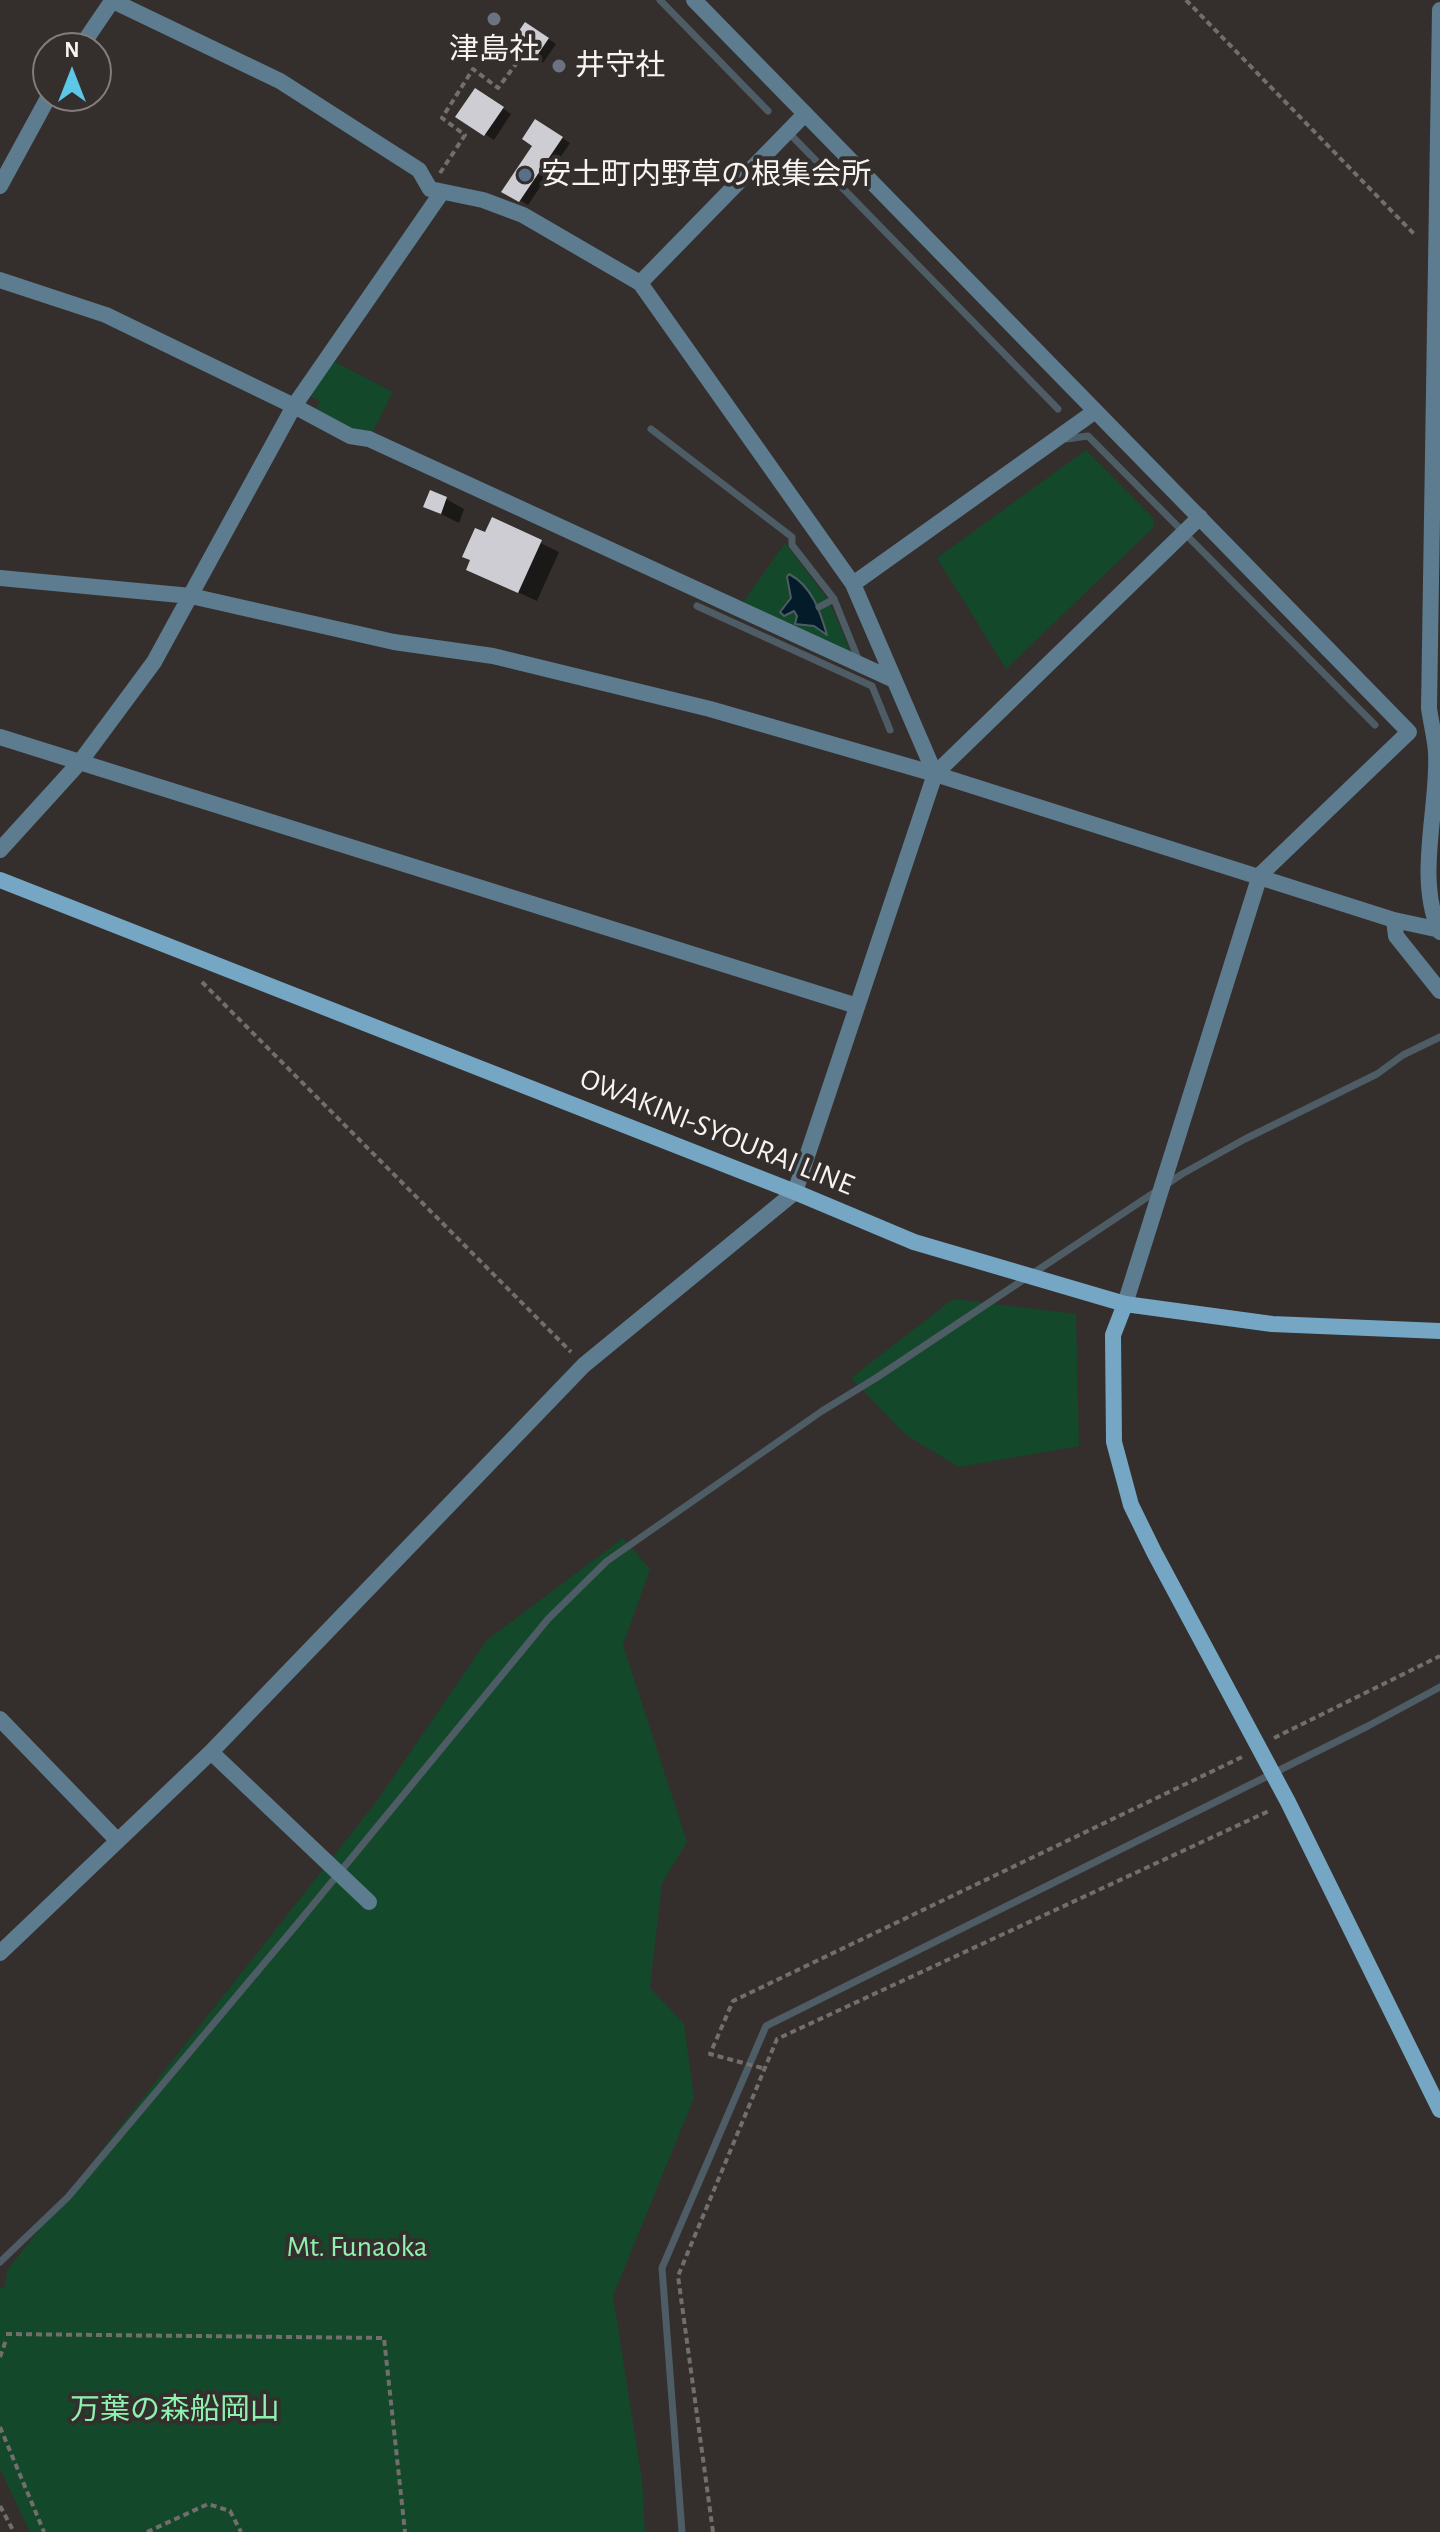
<!DOCTYPE html>
<html>
<head>
<meta charset="utf-8">
<style>
  body { margin:0 }
  #map { position:relative; width:1440px; height:2532px; overflow:hidden; background:#342f2c; font-family:"Alegreya Sans",sans-serif }
  canvas { display:block }
  .north { position:absolute; left:32px; top:32px; width:80px; height:80px; box-sizing:border-box; background:#342f2c; border:2px solid #827d7b; border-radius:50%; rotate:0deg; font-size:22px; font-weight:700; line-height:32px; text-align:center; color:#f6f3f1 }
  .north::after { content:''; display:block; margin:auto; width:28px; height:36px; background:#5cc7e7; clip-path:polygon(50% 0,100% 100%,50% 72%,0 100%) }
</style>
</head>
<body>
<div id="map">
<canvas width="1440" height="2532"></canvas>
<div class="north">N</div>
</div>
<script>
const ctx = document.querySelector('canvas').getContext('2d');
ctx.lineJoin = 'round';
function fill(path, color) { ctx.fillStyle = color; ctx.fill(path, 'evenodd'); }
function trace(path, color, width, dash) { ctx.strokeStyle = color; ctx.lineWidth = width; ctx.lineCap = dash ? 'butt' : 'round'; ctx.setLineDash(dash || []); ctx.stroke(path); }
function write(font, color, halo, rows, align = 'center') {
  ctx.font = font + ' "Alegreya Sans","Noto Sans JP",sans-serif'; ctx.lineWidth = 8; ctx.setLineDash([]); ctx.textBaseline = 'middle'; ctx.strokeStyle = halo; ctx.fillStyle = color; for (const [text, x, y, turn = 0] of rows) {
    ctx.save(); ctx.translate(x, y); ctx.rotate((+turn || 0) * Math.PI / 180); ctx.textAlign = isNaN(turn) ? turn : align; if (halo) ctx.strokeText(text, 0, 0); ctx.fillText(text, 0, 0); ctx.restore();
  }
}
const green = new Path2D(`
  M323,356L393,392L369,439L315,412L320,401L304,393Z
  M1086,450L1154,519L1153,528L1006,669L937,558Z
  M785,543L829,601L853,657L742,604Z
  M953,1299L1076,1314L1079,1446L959,1467L906,1435L851,1378Z
  M623,1538L650,1569L623,1645L687,1842L662,1883L650,1988L684,2024L694,2098L613,2296L642,2480L645,2532H30L0,2469V2288H4L8,2269L377,1801L487,1640Z`);
const water = new Path2D(`
  M789,574C812,586 820,611 827,635L814,626L795,624L797,616L794,611L784,616L780,612L791,598L787,577Z`);
const shadow = new Path2D(`
  M534,29L556,44L543,63L535,58Z
  M484,95L511,114L494,140L458,117Z
  M544,126L570,143L528,205L504,191L535,145Z
  M446,499L464,509L459,523L425,506Z
  M493,520L559,552L537,601L468,569Z`);
const stream = new Path2D(`
  M660,0L768,111
  M789,133L1058,409
  M651,429L792,537V545L834,599L857,656
  M1066,439L1088,436L1375,725
  M697,606L872,686L890,730
  M819,607L834,599
  M0,2262L68,2197L298,1923L548,1619L607,1561L822,1411L876,1378L1182,1174L1245,1139L1377,1074L1403,1055L1440,1037
  M682,2532L662,2268L766,2026L1368,1726L1440,1687`);
const building = new Path2D(`
  M525,22L549,38L534,60L510,44Z
  M475,88L504,107L484,136L455,117Z
  M535,119L563,137L519,202L501,192L532,146L522,139Z
  M430,490L447,497L441,514L423,507Z
  M492,517L542,540L518,593L466,570L470,560L462,557L475,528L485,532Z`);
const path = new Path2D(`
  M1186,0L1416,236
  M440,173L465,135L442,118L473,69L498,88L519,60
  M202,982L571,1352
  M1274,1738L1440,1656
  M762,2068L710,2054L733,2001L1242,1757
  M6,2334L384,2338L405,2532
  M0,2357L6,2340
  M0,2427L44,2532
  M0,2506L14,2532
  M147,2532L208,2504L230,2511L241,2532
  M713,2532L678,2276L777,2039L1271,1810`);
const street = new Path2D(`
  M111,0L280,81L419,170L430,189L483,200L523,215L640,283L853,584L935,774
  M694,0L1409,732L1260,875L1125,1304
  M1440,10L1429,708C1431,723 1435,738 1436,752C1439,808 1415,878 1440,932
  M80,48L112,1
  M0,186L49,96
  M0,280L106,315L294,406L350,436L369,439L894,680
  M640,283L805,114
  M0,578L191,596L394,642L493,656L710,709L935,774L1394,920L1440,930
  M853,584L1094,412
  M0,737L857,1006
  M0,850L80,762L154,662L294,406L442,192
  M1394,920L1396,936L1440,991
  M0,1719L117,1840
  M211,1752L369,1902
  M0,1953L211,1752L584,1365L795,1192L935,774L1200,517`);
const secondary = new Path2D(`
  M0,880L795,1192L914,1242L1125,1304L1272,1324L1440,1331
  M1125,1304L1113,1335L1114,1442L1131,1505L1154,1552L1288,1802L1440,2110`);
const markers = [
  [494,19,8,"#6b7280"],
  [559,66,8,"#6b7280"],
  [525,175,8,"#5c6f8a"]
];
const poiNames = [
  ["津島社",494,50,"center"],
  ["井守社",575,66],
  ["安土町内野草の根集会所",541,175]
];
const streetNames = [
  ["OWAKINI-SYOURAI LINE",717,1132,22]
];
const parkNames = [
  ["Mt. Funaoka",357,2247],
  ["万葉の森船岡山",175,2410]
];
fill(green, '#14482a');
fill(water, '#041c29');
trace(water, '#4d5c65', 2);
fill(shadow, '#0007');
trace(stream, '#4d5c65', 7);
fill(building, '#cecdd4');
trace(path, '#726e6b', 4, [6, 4]);
trace(street, '#5e7c8f', 16);
trace(secondary, '#75a7c5', 16);
for (const [x, y, r, color] of markers) { const dot = new Path2D(); dot.arc(x, y, r, 0, 2 * Math.PI); ctx.fillStyle = color; ctx.fill(dot); trace(dot, '#342f2c', 3); }
write('30px', '#f6f3f1', '#342f2c', poiNames, 'left');
write('30px', '#f6f3f1', '#342f2c', streetNames);
write('30px', '#8ef1b0', '#342f2c', parkNames);
</script>
</body>
</html>
